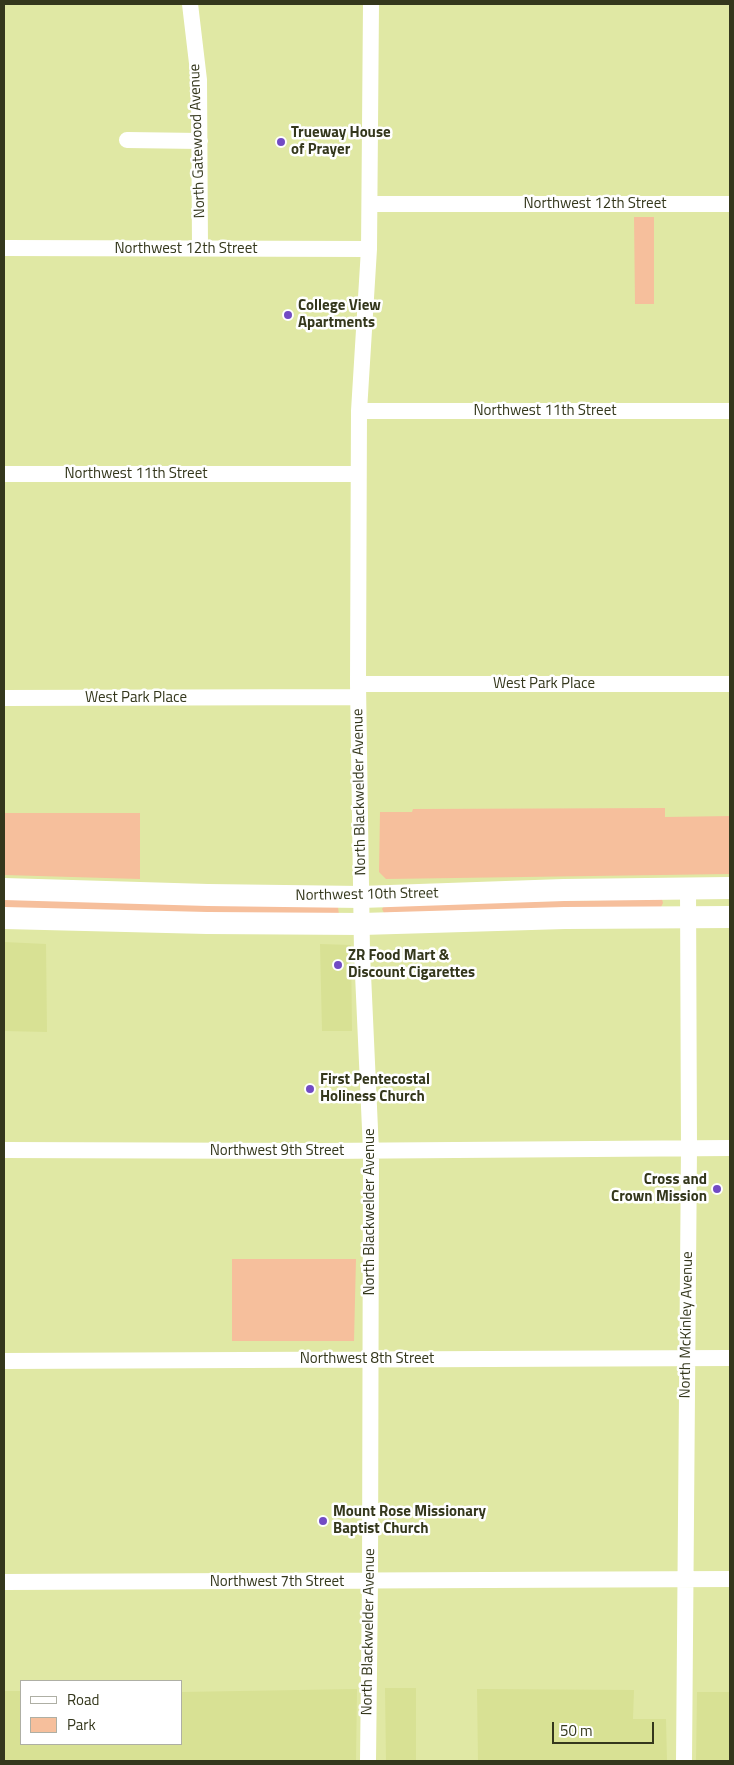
<!DOCTYPE html>
<html>
<head>
<meta charset="utf-8">
<style>
  body { margin:0 }
  #map { position:relative; width:734px; height:1765px; overflow:hidden; background:#e0e8a4; font-family:"Titillium Web",sans-serif }
  canvas { display:block }
  .frame { position:absolute; inset:0; border:5px solid #34371c; pointer-events:none }
  .legend { position:absolute; left:20px; top:1680px; width:162px; height:65px; box-sizing:border-box; background:#fff; border:1px solid #aeafa4; margin:0; padding:6px 9px; list-style:none; font-size:15px; color:#34371c }
  .legend li { display:flex; align-items:center; gap:10px; height:25px }
  .legend b { width:25px; border:1px solid #aeafa4 }
  .scale { position:absolute; left:552px; top:1722px; width:102px; height:22px; box-sizing:border-box; border:2px solid #34371c; border-top:0; padding-left:6px; font-size:15px; line-height:18px; white-space:nowrap; color:#34371c; -webkit-text-stroke:4px #fff; paint-order:stroke }
</style>
</head>
<body>
<div id="map">
<canvas width="734" height="1765"></canvas>
<div class="frame"></div>
<ul class="legend">
<li><b style="height:6px;background:#fff"></b>Road</li>
<li><b style="height:14px;background:#f6bf9c"></b>Park</li>
</ul>
<div class="scale">50 m</div>
</div>
<script>
const ctx = document.querySelector('canvas').getContext('2d');
ctx.lineJoin = 'round';
function fill(path, color) { ctx.fillStyle = color; ctx.fill(path, 'evenodd'); }
function trace(path, color, width, dash) { ctx.strokeStyle = color; ctx.lineWidth = width; ctx.lineCap = dash ? 'butt' : 'round'; ctx.setLineDash(dash || []); ctx.stroke(path); }
function write(font, color, halo, rows, align = 'center') {
  ctx.font = font + ' "Titillium Web",sans-serif'; ctx.lineWidth = 5; ctx.setLineDash([]); ctx.textBaseline = 'middle'; ctx.strokeStyle = halo; ctx.fillStyle = color; for (const [text, x, y, turn = 0] of rows) {
    ctx.save(); ctx.translate(x, y); ctx.rotate((+turn || 0) * Math.PI / 180); ctx.textAlign = isNaN(turn) ? turn : align; if (halo) ctx.strokeText(text, 0, 0); ctx.fillText(text, 0, 0); ctx.restore();
  }
}
const built = new Path2D(`
  M4,942L46,944L47,1032L4,1031Z
  M320,944L351,945L352,1031H322Z
  M385,1688H416V1761H386Z
  M357,1689L356,1761H4V1691H21V1744H181V1692Z
  M477,1689L634,1690L633,1719H666L667,1761H478Z
  M697,1692H730V1761H696Z`);
const green = new Path2D(`
  M634,217H654V304H635Z
  M665,808V817L730,816V874L386,879L379,872L380,812H412L413,809Z
  M4,813H140V879L4,875Z
  M4,898L338,907L339,915L4,910Z
  M662,899L663,903L661,907L384,913L382,909L384,906L389,904Z
  M232,1259H356L354,1341H232Z`);
const street = new Path2D(`
  M190,4L199,80L200,248
  M127,140L200,141
  M370,204H730
  M4,248L369,249
  M359,411H730
  M4,474H358
  M358,684H730
  M4,698L358,697
  M4,1150L319,1151L730,1148
  M4,1361L730,1358
  M4,1582L730,1579
  M368,1761L370,1581L371,1151L362,952L358,684L359,411L369,249L371,4
  M684,1761L689,1148L688,888`);
const secondary = new Path2D(`
  M4,889L208,895L361,897L564,890L730,888
  M4,918L207,923L362,924L565,918L730,917`);
const markers = [
  [281,142,5,"#724bc4"],
  [288,315,5,"#724bc4"],
  [338,965,5,"#724bc4"],
  [310,1089,5,"#724bc4"],
  [717,1189,5,"#724bc4"],
  [323,1521,5,"#724bc4"]
];
const poiNames = [
  ["Trueway House",291,133],
  ["of Prayer",291,150],
  ["College View",298,306],
  ["Apartments",298,323],
  ["ZR Food Mart &",348,956],
  ["Discount Cigarettes",348,973],
  ["First Pentecostal",320,1080],
  ["Holiness Church",320,1097],
  ["Cross and",707,1180,"right"],
  ["Crown Mission",707,1197,"right"],
  ["Mount Rose Missionary",333,1512],
  ["Baptist Church",333,1529]
];
const streetNames = [
  ["North Gatewood Avenue",198,141,-92],
  ["Northwest 12th Street",595,204],
  ["Northwest 12th Street",186,249],
  ["Northwest 11th Street",545,411],
  ["Northwest 11th Street",136,474],
  ["West Park Place",544,684],
  ["West Park Place",136,698],
  ["North Blackwelder Avenue",360,792,-91],
  ["Northwest 10th Street",367,895,-1],
  ["Northwest 9th Street",277,1151],
  ["North Blackwelder Avenue",370,1212,-90],
  ["North McKinley Avenue",687,1325,-89],
  ["Northwest 8th Street",367,1359],
  ["Northwest 7th Street",277,1582],
  ["North Blackwelder Avenue",369,1632,-89]
];
fill(built, '#d8e194');
fill(green, '#f6bf9c');
trace(street, '#fff', 16);
trace(secondary, '#fff', 22);
for (const [x, y, r, color] of markers) { const dot = new Path2D(); dot.arc(x, y, r, 0, 2 * Math.PI); ctx.fillStyle = color; ctx.fill(dot); trace(dot, '#fff', 2); }
write('bold 15px', '#34371c', '#fff', poiNames, 'left');
write('15px', '#34371c', '#fff', streetNames);
</script>
</body>
</html>
